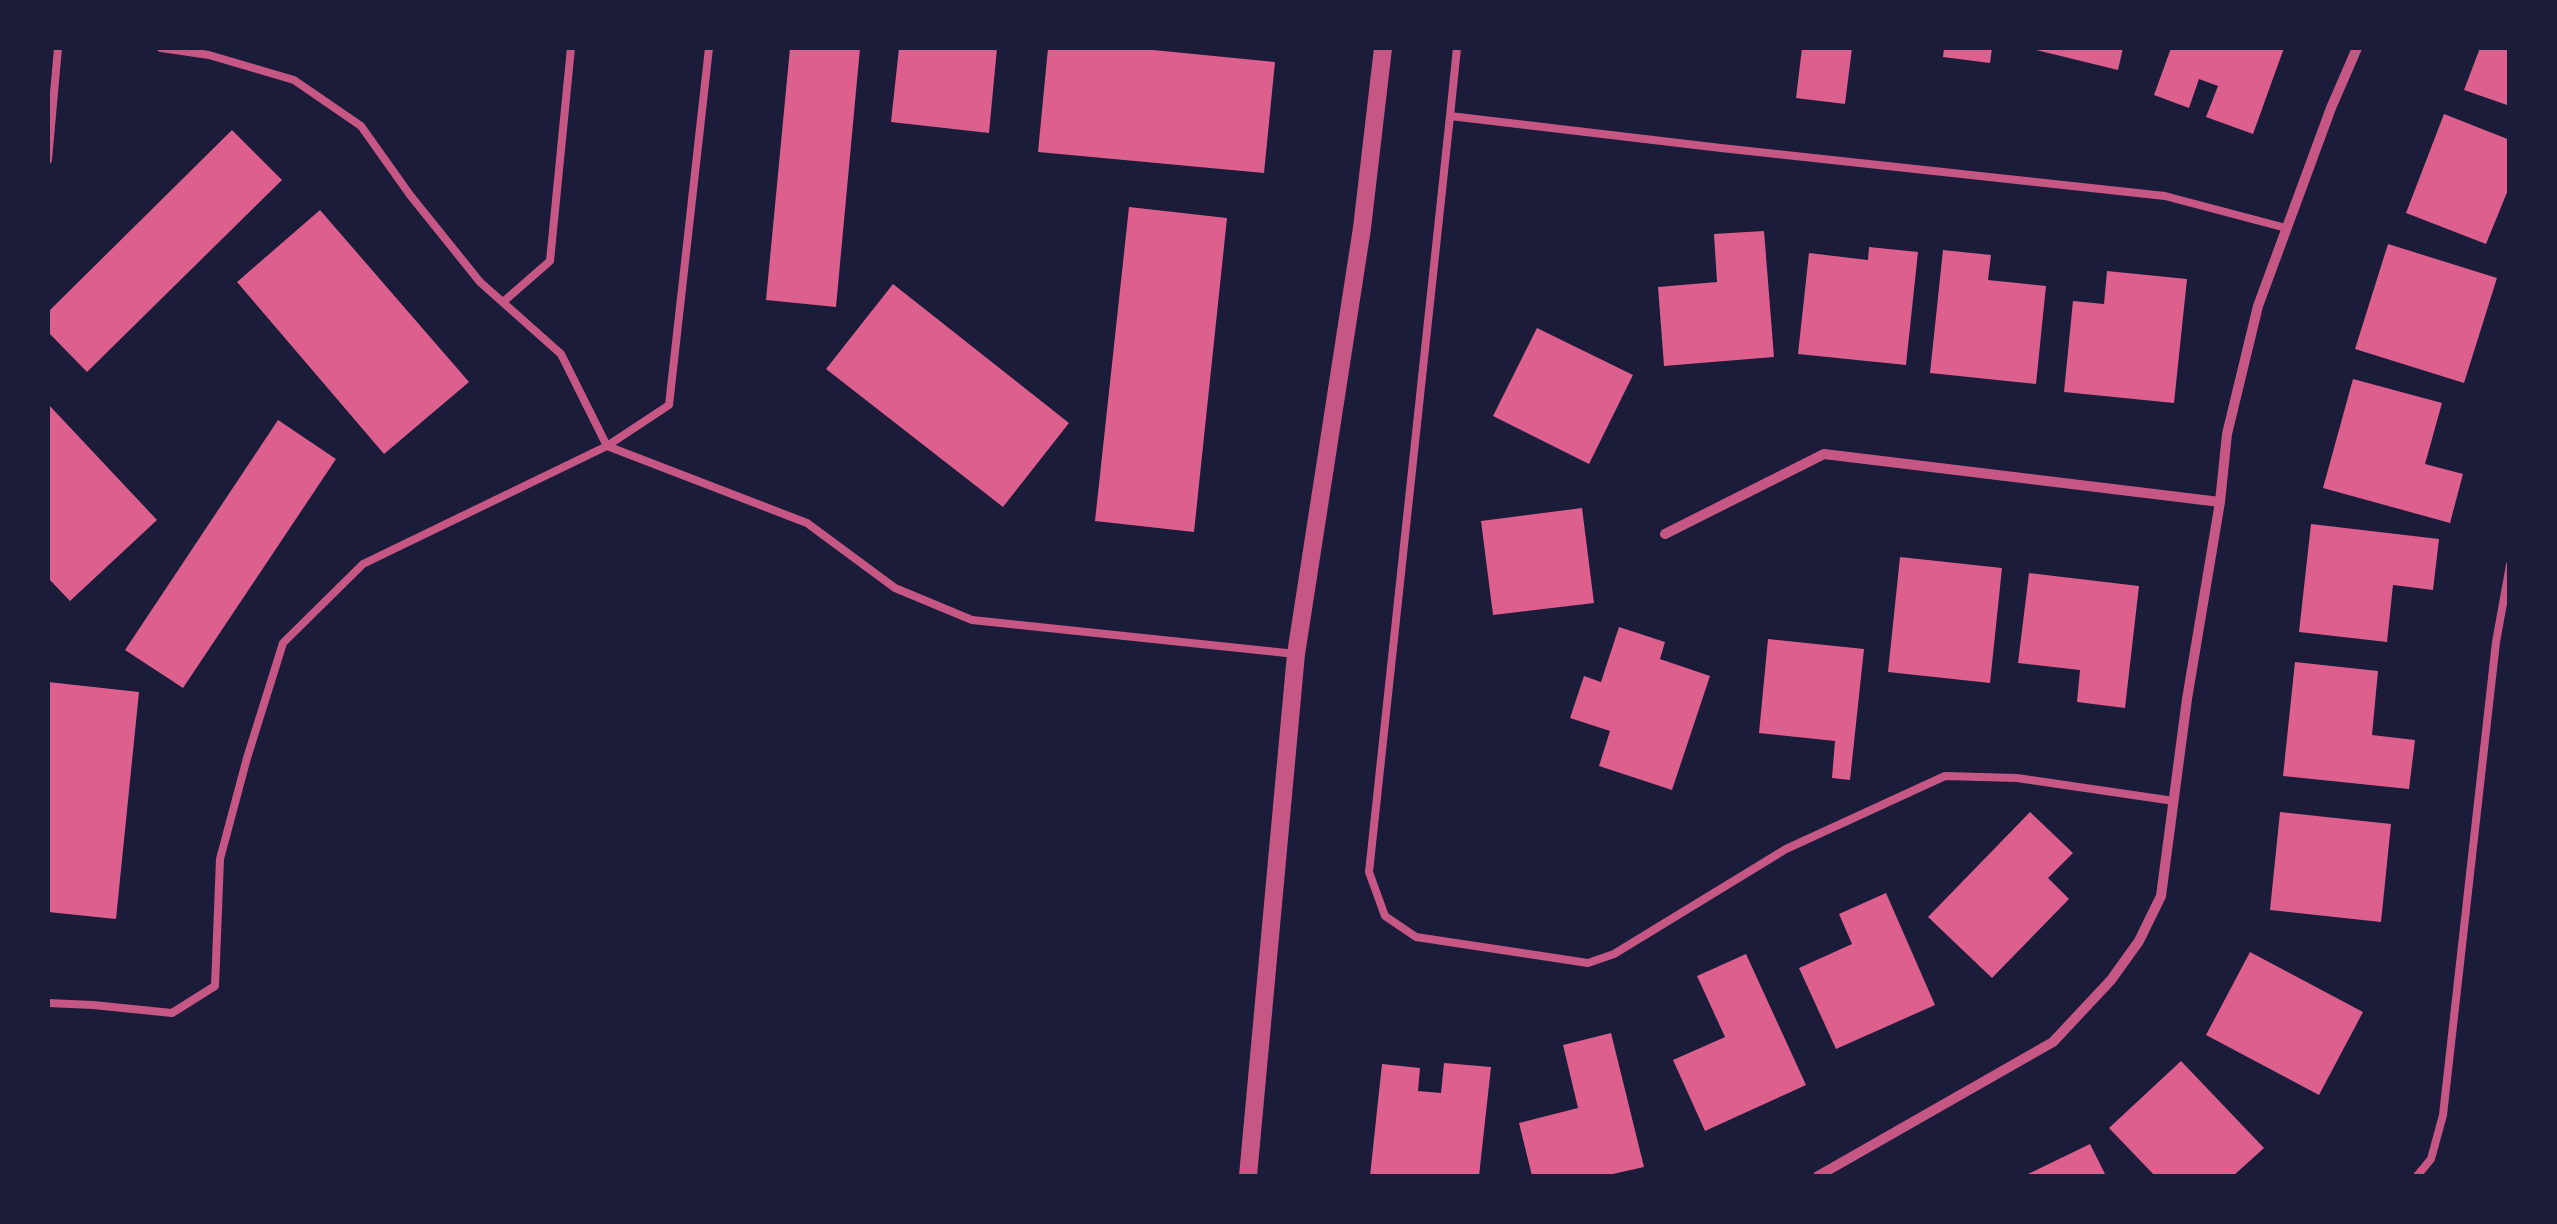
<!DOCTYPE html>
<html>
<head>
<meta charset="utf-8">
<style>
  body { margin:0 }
  #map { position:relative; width:2557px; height:1224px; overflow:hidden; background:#1b1b3a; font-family:"Titillium Web",sans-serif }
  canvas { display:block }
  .frame { position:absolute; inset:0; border:50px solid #1b1b3a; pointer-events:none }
</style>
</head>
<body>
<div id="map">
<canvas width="2557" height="1224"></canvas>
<div class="frame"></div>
</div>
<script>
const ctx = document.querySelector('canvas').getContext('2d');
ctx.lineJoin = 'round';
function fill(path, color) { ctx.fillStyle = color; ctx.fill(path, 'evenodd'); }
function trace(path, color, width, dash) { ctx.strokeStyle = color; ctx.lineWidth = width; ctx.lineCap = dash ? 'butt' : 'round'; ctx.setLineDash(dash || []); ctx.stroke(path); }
const building = new Path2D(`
  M790,48H860L836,307L766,300Z
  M899,48H997L989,133L891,122Z
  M1048,48H1133L1275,62L1264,173L1038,152Z
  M1802,48H1852L1845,104L1796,98Z
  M1944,48H1992L1990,63L1943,57Z
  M2028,48H2123L2118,70Z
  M2171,48H2284L2253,134L2206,117L2218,86L2199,79L2189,108L2154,95Z
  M2480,48H2510V106L2464,90Z
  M2444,114L2510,140V190H2508L2486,244L2406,213Z
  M232,130L282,180L87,372L48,332V312Z
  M1129,207L1227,218L1194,532L1095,521Z
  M320,210L469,382L384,454L237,282Z
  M1764,231L1774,357L1664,366L1658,287L1717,282L1714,234Z
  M2388,244L2497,278L2464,383L2355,349Z
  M1869,247L1918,252L1906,365L1798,354L1809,253L1868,260Z
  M1943,250L1991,255L1988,280L2046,286L2036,384L1930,373Z
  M2107,271L2187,279L2174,403L2064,392L2073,301L2104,304Z
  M893,284L1069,423L1003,507L826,369Z
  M1537,328L1633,375L1589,464L1493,416Z
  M2353,379L2442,403L2425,464L2463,474L2450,523L2323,488Z
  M48,404L157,520L70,601L48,578Z
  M278,420L336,459L183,688L125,650Z
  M1582,508L1594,603L1493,615L1481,521Z
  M2311,524L2439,539L2433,590L2393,585L2387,642L2299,632Z
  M1900,557L2002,568L1990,683L1888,672Z
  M2029,573L2139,586L2125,708L2077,702L2080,670L2018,663Z
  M1619,627L1665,642L1660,659L1710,676L1672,790L1599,766L1610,731L1570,718L1584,676L1601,682Z
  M1768,639L1864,649L1850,780L1832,778L1835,741L1759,733Z
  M2295,662L2378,671L2372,735L2415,740L2409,789L2283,776Z
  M48,682L139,692L116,919L48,912Z
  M2030,812L2073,853L2048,878L2069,899L1992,978L1928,917Z
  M2280,812L2391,824L2381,922L2270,910Z
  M1886,893L1935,1005L1836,1049L1799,968L1852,944L1839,914Z
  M2250,952L2363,1012L2319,1095L2206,1035Z
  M1746,954L1806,1085L1705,1131L1673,1060L1725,1037L1697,976Z
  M1611,1033L1644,1167L1604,1176H1532L1519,1123L1578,1108L1563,1045Z
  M2181,1061L2264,1148L2233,1176H2155L2109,1128Z
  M1444,1063L1491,1067L1479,1176H1370L1382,1064L1420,1068L1418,1091L1441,1093Z
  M2090,1144L2106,1176H2024Z`);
const service = new Path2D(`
  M161,48L209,55L294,80L361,126L410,195L480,282L561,354L607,446L807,523L895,588L972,620L1296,654
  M1457,48L1450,116L1721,148L2165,196L2286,228
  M1450,116L1369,872L1385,916L1416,937L1588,963L1614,954L1786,849L1945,776L2017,778L2174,801
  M48,160L58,48
  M503,302L550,261L571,48
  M48,1003L93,1005L172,1013L215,986L220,859L247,758L283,643L363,564L607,446L669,405L709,48
  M2417,1176L2431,1159L2443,1115L2496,642L2510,565`);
const minor = new Path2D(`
  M1665,534L1824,454L2220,502
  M1818,1176L2053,1042L2111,980L2139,941L2161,896L2187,699L2220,502L2227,434L2258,306L2331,108L2357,48`);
const tertiary = new Path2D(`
  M1248,1176L1296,654L1362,228L1383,48`);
fill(building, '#dd5f8e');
trace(service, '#c65784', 8);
trace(minor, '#c65784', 10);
trace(tertiary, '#c65784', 18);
</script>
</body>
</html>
